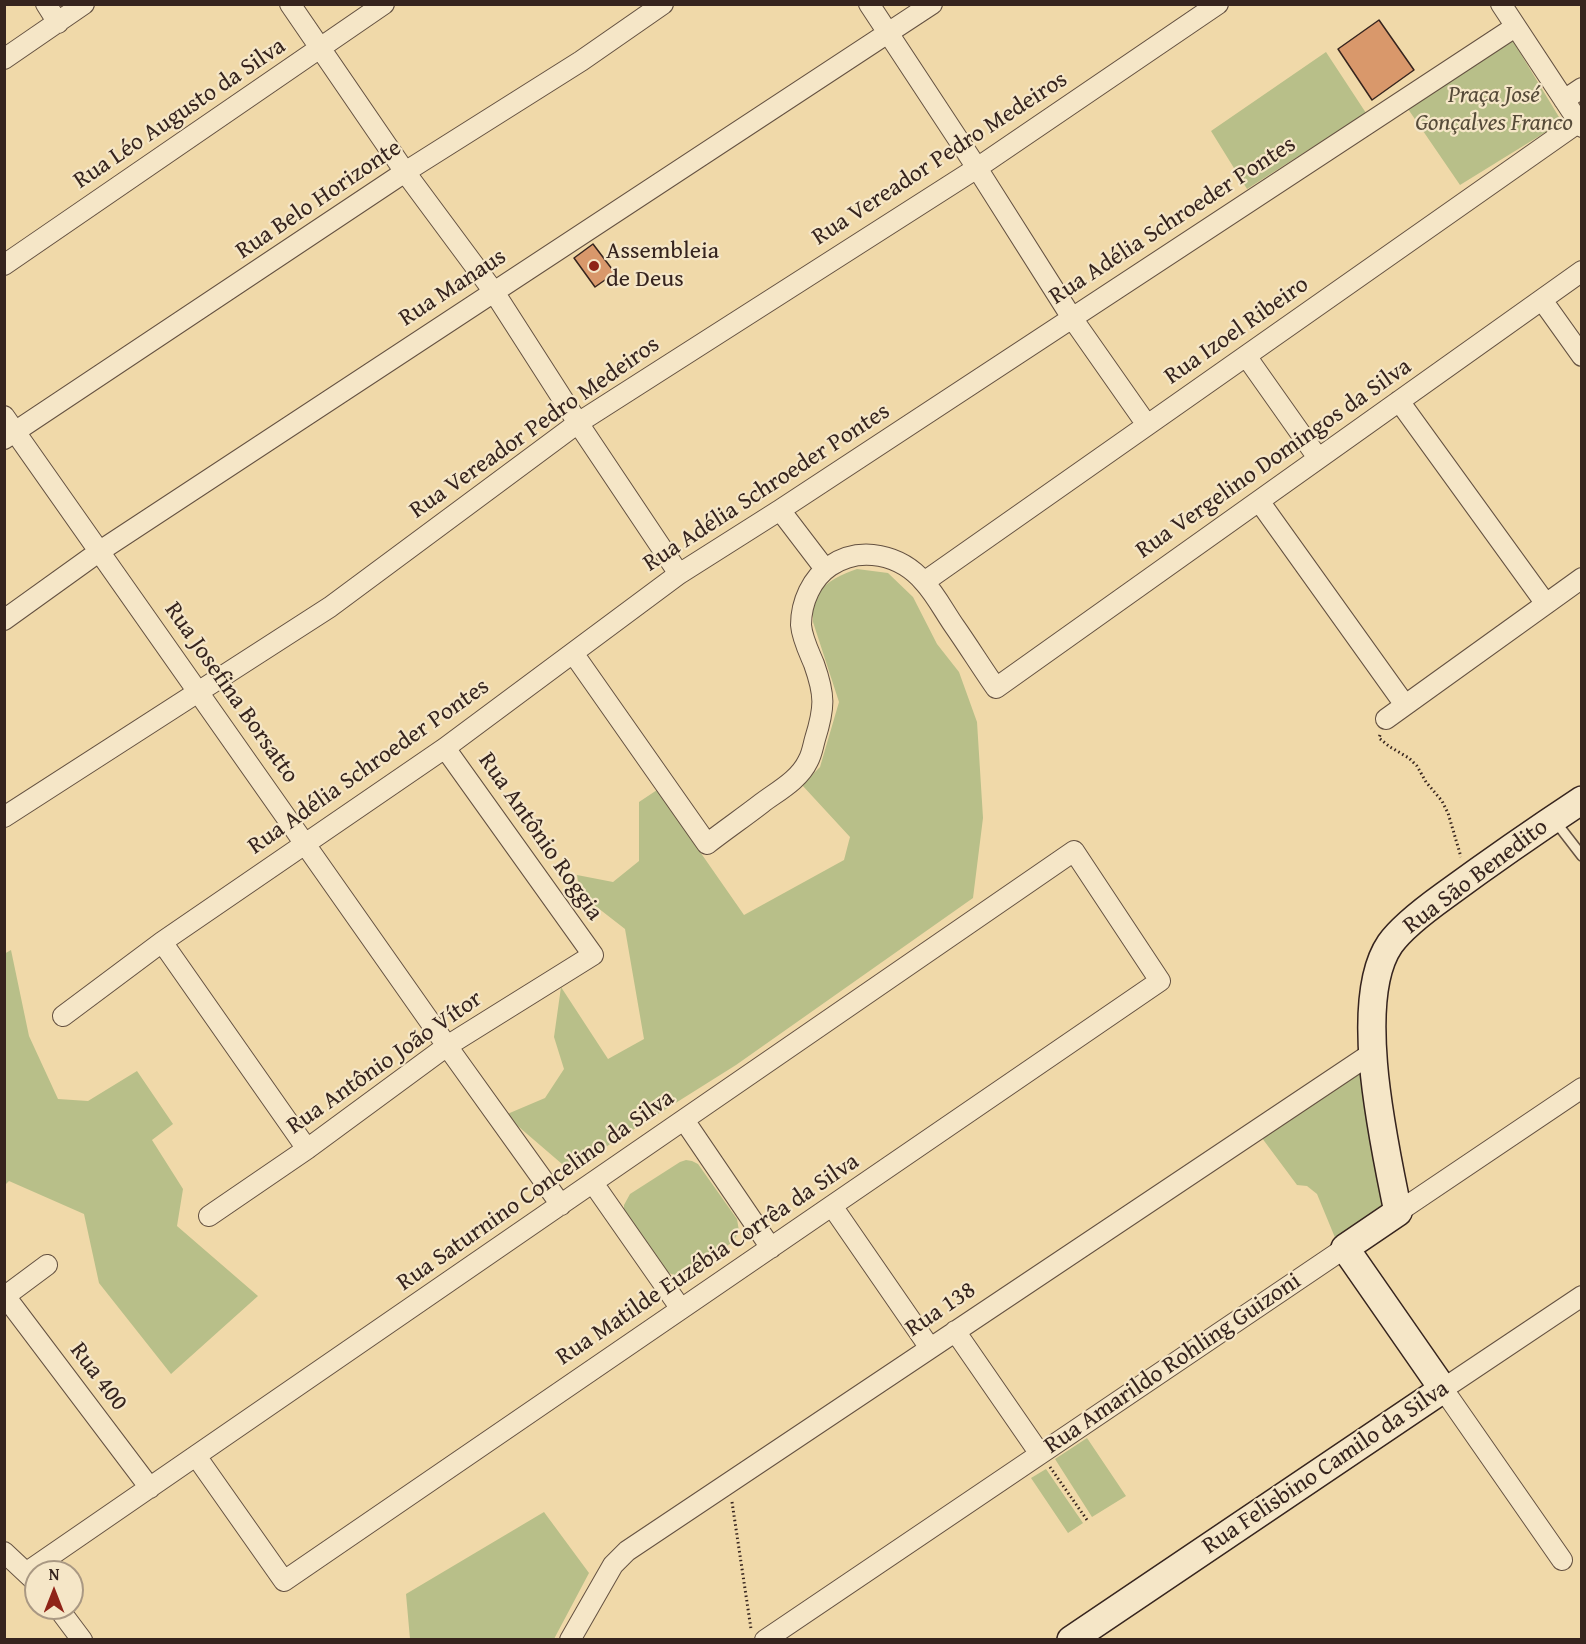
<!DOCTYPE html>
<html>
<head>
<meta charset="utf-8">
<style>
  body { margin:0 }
  #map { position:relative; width:1586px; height:1644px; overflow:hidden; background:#f0d9a9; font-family:"Gentium Book Plus",serif }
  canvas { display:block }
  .frame { position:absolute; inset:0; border:6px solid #36241e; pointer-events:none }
  .north { position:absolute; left:24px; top:1560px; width:60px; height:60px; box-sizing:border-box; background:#f5e6c7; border:2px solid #a99883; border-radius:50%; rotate:0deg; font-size:16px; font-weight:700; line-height:24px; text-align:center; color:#36241e }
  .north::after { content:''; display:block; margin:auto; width:21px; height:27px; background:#8f2418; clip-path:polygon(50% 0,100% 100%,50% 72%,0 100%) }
</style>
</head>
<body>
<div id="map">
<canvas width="1586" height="1644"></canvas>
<div class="frame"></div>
<div class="north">N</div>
</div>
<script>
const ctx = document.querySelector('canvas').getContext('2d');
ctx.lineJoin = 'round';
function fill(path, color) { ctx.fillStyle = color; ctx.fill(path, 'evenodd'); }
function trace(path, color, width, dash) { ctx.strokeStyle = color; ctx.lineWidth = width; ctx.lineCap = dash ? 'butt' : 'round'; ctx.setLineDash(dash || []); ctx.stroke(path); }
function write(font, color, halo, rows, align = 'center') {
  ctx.font = font + ' "Gentium Book Plus",serif'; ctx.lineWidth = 4.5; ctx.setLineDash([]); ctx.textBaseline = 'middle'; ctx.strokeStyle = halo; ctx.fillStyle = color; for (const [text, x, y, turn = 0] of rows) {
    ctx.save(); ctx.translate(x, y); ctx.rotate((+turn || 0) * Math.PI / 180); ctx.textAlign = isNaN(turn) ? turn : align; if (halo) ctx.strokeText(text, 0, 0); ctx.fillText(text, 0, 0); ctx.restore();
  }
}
const green = new Path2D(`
  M1513,41L1562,122L1460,185L1408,109Z
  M1326,52L1366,113L1247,189L1211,131Z
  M857,569L888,573L913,597L937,644L959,672L977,722L983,818L973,898L736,1065L569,1170L505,1115L545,1098L564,1069L554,1037L561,987L608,1059L644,1039L625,929L580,894L577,875L613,882L639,861V802L657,790L744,915L844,860L850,837L802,785L820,767L839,702L813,622C813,614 812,602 817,594C827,581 842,574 857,569Z
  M11,950L29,1036L58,1099L88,1101L137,1071L173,1124L152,1140L183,1189L177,1226L258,1296L171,1374L99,1283L84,1214L9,1181L5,1185L4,954Z
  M1359,1067L1386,1206L1336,1240L1317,1194L1307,1186L1297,1185L1259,1134Z
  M686,1160L692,1161L698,1164L737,1219L739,1231L733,1242L683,1274L677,1276L666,1272L624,1211V1205L630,1194L680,1162Z
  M1087,1438L1126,1496L1092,1517L1055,1459Z
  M1046,1469L1083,1523L1068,1533L1031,1478Z
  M544,1512L589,1573L554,1639H410L406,1594Z`);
const building = new Path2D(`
  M1379,20L1414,70L1372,100L1338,49Z
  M593,244L615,273L595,287L574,258Z`);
const path = new Path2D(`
  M1380,735L1379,738L1390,747L1409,758L1417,766L1426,782L1442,801L1448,813L1461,857
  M1050,1467L1087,1520
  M732,1502L751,1629`);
const lane = new Path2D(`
  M1555,821L1582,856`);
const street = new Path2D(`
  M46,4L58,23
  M290,4L405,172L494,292L578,423L679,574
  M869,4L977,168L1072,318L1147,425
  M1501,4L1582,127
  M4,59L84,4
  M1564,100L1582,88
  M4,265L384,4
  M1542,300L1582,356
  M1246,356L1318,458
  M1399,401L1546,604
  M4,416L447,1046L561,1205
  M4,439L405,172L581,61L663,4
  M1259,501L1405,705
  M780,510L825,569
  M924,582L1579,122
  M4,620L100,551L932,4
  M573,653L707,844C725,830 744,817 762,803C778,791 799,780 808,761C812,754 813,746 815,739C825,707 825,695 814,664C809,652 802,638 801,625C801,602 812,578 830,566C861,545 901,555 924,582C936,595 945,613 955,627C969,647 982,668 996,688L1582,271
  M1386,719L1582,578
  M4,817L330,607L578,423L977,168L1218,4
  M162,942L307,1149
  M63,1016L162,942L445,748L679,574L780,510L1515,27
  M684,1120L771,1248
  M593,1183L681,1309
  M832,1206L930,1348
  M1398,1212L1582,1088
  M209,1216L307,1149L447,1046L593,955L445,748
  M5,1296L150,1488
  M4,1297L47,1265
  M955,1331L1040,1454
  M4,1552L36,1582
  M1562,1560L1443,1389L1582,1296
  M27,1572L1074,851L1160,981L284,1581L196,1456
  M58,1608L82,1640
  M570,1640L613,1565L627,1551L1372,1053
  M765,1640L1345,1248`);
const secondary = new Path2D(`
  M1071,1640L1443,1389L1345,1248L1398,1212C1385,1147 1351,1001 1390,944C1402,927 1426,909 1444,896C1489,863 1535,831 1582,800`);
const markers = [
  [594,266,6,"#8f2418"]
];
const parkNames = [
  ["Praça José",1494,96],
  ["Gonçalves Franco",1494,124]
];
const streetNames = [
  ["Rua Léo Augusto da Silva",180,114,-34],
  ["Rua Vereador Pedro Medeiros",940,159,-33],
  ["Rua Belo Horizonte",319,200,-34],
  ["Rua Adélia Schroeder Pontes",1173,221,-33],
  ["Rua Manaus",453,288,-33],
  ["Rua Izoel Ribeiro",1237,331,-35],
  ["Rua Vereador Pedro Medeiros",535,428,-35],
  ["Rua Vergelino Domingos da Silva",1274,459,-35],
  ["Rua Adélia Schroeder Pontes",767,488,-33],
  ["Rua Josefina Borsatto",231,693,55],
  ["Rua Adélia Schroeder Pontes",369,767,-35],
  ["Rua Antônio Roggia",540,837,55],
  ["Rua São Benedito",1476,877,-37],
  ["Rua Antônio João Vítor",385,1063,-35],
  ["Rua Saturnino Concelino da Silva",536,1191,-35],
  ["Rua Matilde Euzébia Corrêa da Silva",708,1260,-34],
  ["Rua 138",941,1310,-34],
  ["Rua Amarildo Rohling Guizoni",1173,1364,-34],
  ["Rua 400",98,1377,53],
  ["Rua Felisbino Camilo da Silva",1326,1468,-34]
];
const poiNames = [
  ["Assembleia",606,252],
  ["de Deus",606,280]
];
fill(green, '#b8bf89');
fill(building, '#d9986b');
trace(building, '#36241e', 1.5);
trace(lane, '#645141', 12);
trace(street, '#645141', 22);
trace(secondary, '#36241e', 30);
trace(path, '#36241e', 3, [1.5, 3]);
trace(lane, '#f5e6c7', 9);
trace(street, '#f5e6c7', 20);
trace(secondary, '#f5e6c7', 27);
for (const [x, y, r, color] of markers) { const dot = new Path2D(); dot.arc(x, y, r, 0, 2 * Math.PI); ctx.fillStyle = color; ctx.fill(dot); trace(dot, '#f5e6c7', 2); }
write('italic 24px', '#564b39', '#f5e6c7', parkNames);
write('24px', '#36241e', '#f5e6c7', streetNames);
write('24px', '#36241e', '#f5e6c7', poiNames, 'left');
</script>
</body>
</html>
